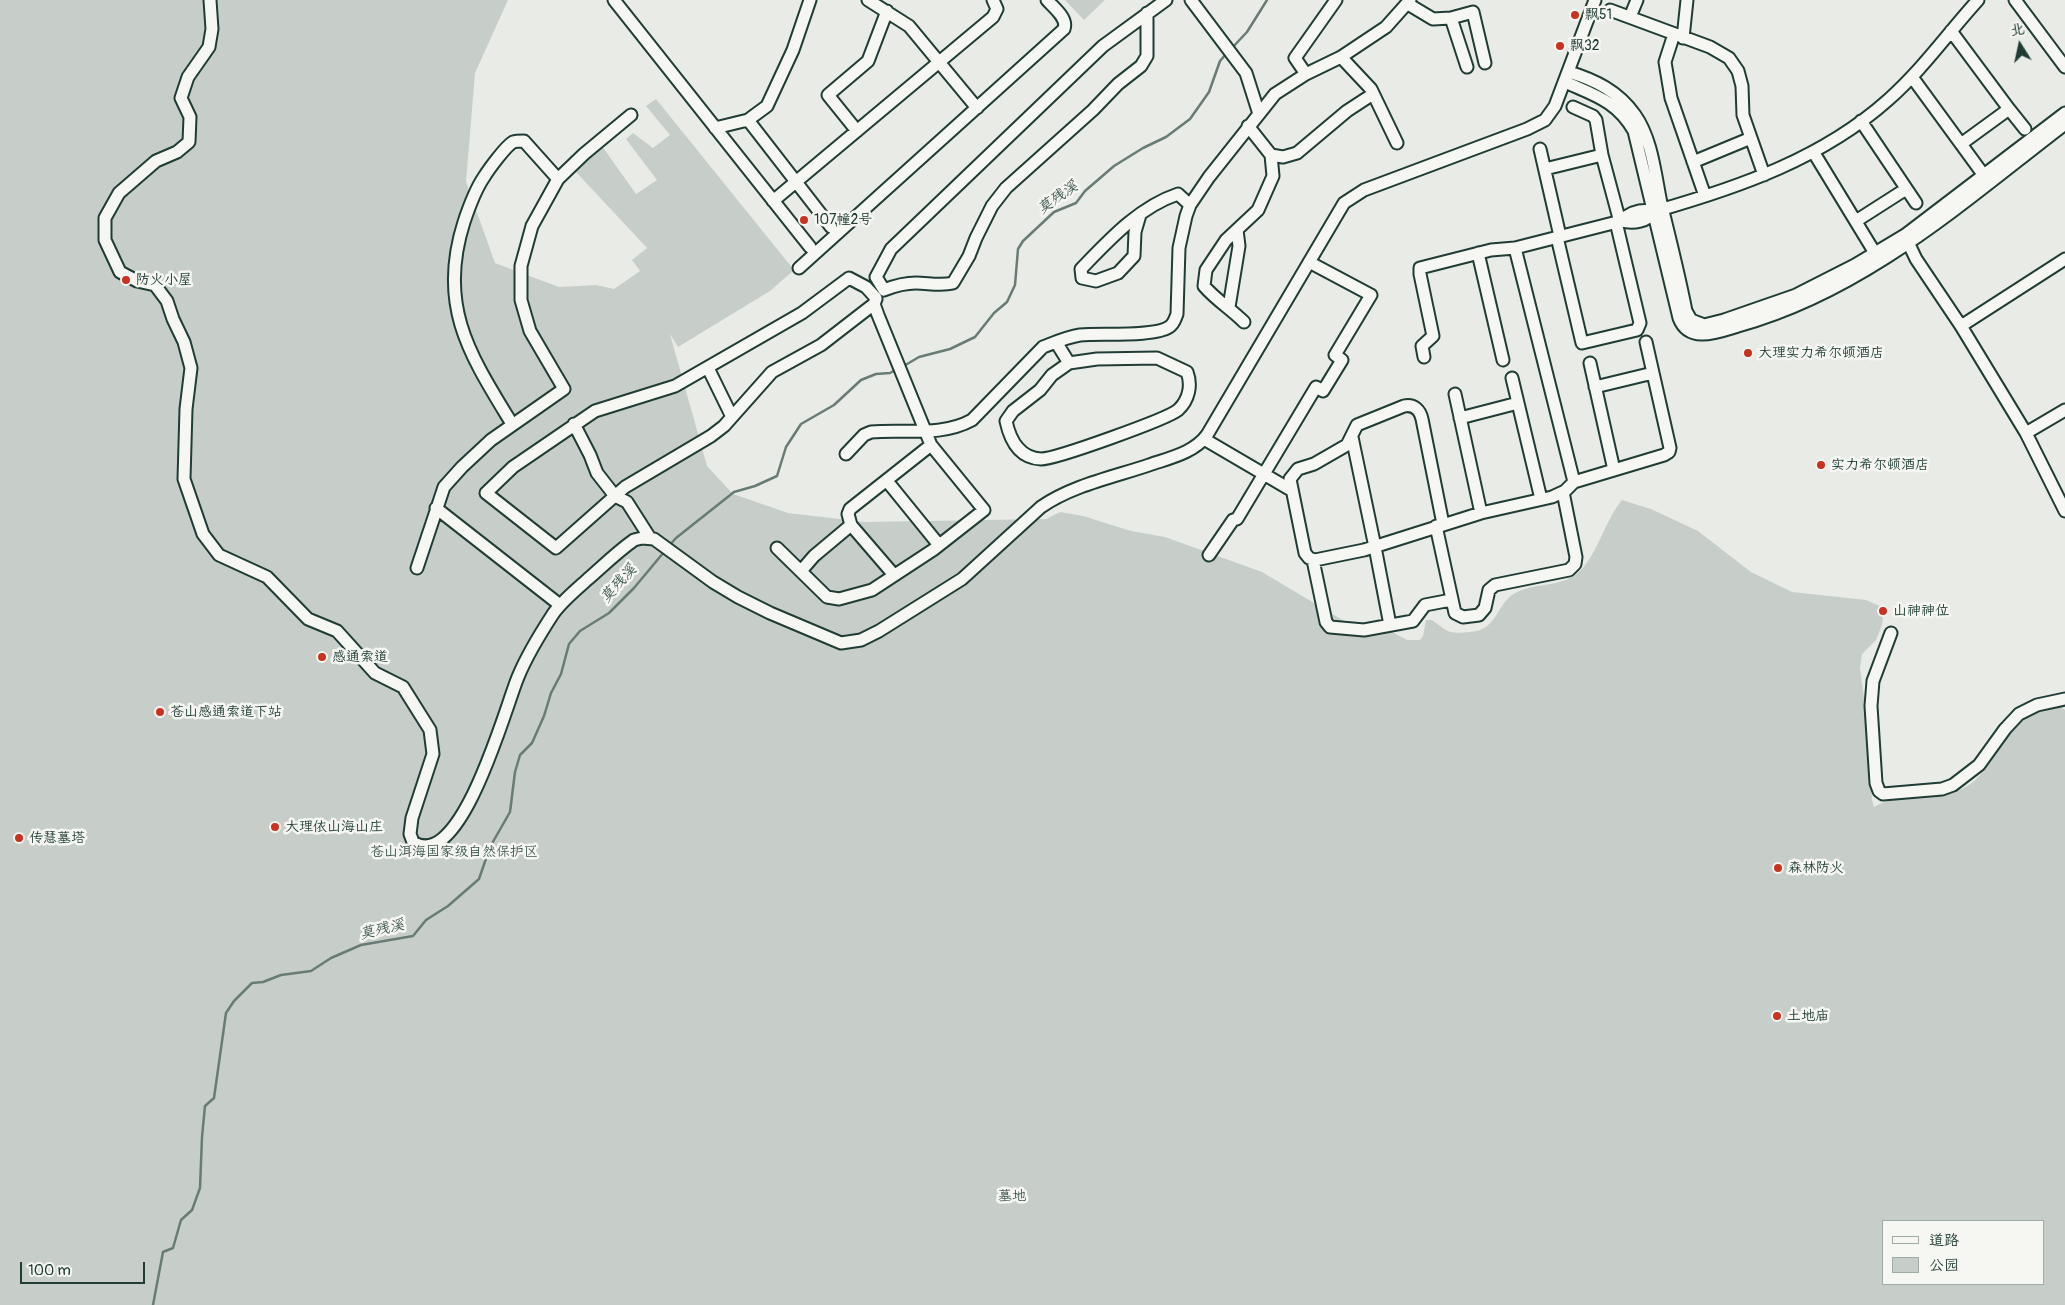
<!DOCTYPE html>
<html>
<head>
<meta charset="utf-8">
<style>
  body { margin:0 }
  #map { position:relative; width:2065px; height:1305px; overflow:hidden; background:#e9ebe7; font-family:Pangolin,"LXGW WenKai TC",sans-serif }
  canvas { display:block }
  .legend { position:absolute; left:1882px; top:1220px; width:162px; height:65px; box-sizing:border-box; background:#f6f6f2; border:1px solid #a0aca6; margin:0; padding:6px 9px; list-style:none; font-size:15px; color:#1f3d34 }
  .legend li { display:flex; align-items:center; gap:10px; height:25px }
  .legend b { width:25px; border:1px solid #a0aca6 }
  .north { position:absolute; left:1995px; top:20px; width:50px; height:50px; -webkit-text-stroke:4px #f6f6f2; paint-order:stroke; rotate:350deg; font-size:14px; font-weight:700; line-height:20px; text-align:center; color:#1f3d34 }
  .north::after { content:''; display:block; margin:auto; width:18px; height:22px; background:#1f3d34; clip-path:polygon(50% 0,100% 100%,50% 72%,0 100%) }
  .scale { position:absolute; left:20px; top:1262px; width:125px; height:22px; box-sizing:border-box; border:2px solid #1f3d34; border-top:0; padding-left:6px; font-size:15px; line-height:18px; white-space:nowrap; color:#1f3d34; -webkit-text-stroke:4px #f6f6f2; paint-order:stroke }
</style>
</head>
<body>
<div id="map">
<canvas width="2065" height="1305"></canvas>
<ul class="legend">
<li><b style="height:6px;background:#f6f6f2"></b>道路</li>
<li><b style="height:14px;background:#c7cec9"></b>公园</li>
</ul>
<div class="north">北</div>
<div class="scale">100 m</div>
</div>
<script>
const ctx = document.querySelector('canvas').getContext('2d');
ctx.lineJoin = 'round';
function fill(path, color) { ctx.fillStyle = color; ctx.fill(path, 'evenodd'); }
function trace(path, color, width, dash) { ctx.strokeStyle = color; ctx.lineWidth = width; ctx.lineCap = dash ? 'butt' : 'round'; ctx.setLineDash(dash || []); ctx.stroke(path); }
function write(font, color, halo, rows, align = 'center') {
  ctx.font = font + ' Pangolin,"LXGW WenKai TC",sans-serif'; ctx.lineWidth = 5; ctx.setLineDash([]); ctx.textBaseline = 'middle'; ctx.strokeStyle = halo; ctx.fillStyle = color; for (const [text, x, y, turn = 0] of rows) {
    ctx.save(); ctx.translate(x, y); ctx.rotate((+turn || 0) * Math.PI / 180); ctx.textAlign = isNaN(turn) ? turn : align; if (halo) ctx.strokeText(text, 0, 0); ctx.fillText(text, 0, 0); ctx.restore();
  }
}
const green = new Path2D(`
  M0,0H508L475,73L466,182L495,263L559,287L596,285L614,289L640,271L632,260L647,248L576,172L602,146L636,194L657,180L626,139L633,133L653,148L670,135L646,106L656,99L794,270L770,291L678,347L670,334L707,466L733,494L788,513L865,522L1046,519L1060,512L1083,516L1131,531L1165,537L1262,572L1366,634L1392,632L1407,640H1420L1423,636L1426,620H1432C1449,632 1447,634 1470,632C1499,630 1495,603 1517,592C1538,582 1563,588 1581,570C1599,550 1605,521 1622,500L1651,509L1698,531L1751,572L1792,592L1866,600L1884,608L1882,625L1876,640L1862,654L1860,668L1868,728L1872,800L1874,807C1904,789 1946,804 1973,782C1982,775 1988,764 1993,755C2011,723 2022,710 2060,706L2065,710V1305H0ZM1884,1221H2044V1284H1884Z
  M1065,0H1105L1084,20Z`);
const stream = new Path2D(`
  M1231,49L1247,32L1267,0
  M902,367L919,357L950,349L975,337L994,313L1007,302L1015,285L1018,249L1023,241L1054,212L1076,203L1085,191L1114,166L1143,148L1166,137L1190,119L1209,92L1220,61L1227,53
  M669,546L676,538L734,492L755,486L777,476L786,447L801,424L834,405L861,380L876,374L890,373L897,369
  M153,1305L163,1252L173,1248L181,1220L192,1210L200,1188L202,1137L205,1106L214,1098L226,1013L234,1001L252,983L263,982L281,975L311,971L331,958L361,945L413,936L426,920L448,906L479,879L490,847L510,812L515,772L520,755L532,743L544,716L551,693L561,674L569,644L580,631L609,613L634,588L664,552`);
const minor = new Path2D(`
  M210,0L212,29L209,47L188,77L181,98L190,117L189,142L177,152L156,161L119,193L105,218V240L120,272L137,281L155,285L167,301L173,319L184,342L191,368L186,409L184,479L203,534L219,555L267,577L308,619L337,631L375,673L403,687L430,730L433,754L412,818L410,834L413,842C461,874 506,705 518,677C527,655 540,634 553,614C562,601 576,590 588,579C603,566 617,552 634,540L642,538L654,539L713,582L738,597L770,613L841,643L861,640L879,631L962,579L1041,507C1073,485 1114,477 1149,465C1169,458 1194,453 1207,435L1344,203L1364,190L1527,129L1545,120L1555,106L1595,0
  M614,0L810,247
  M868,0L909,26L977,108
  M1191,0L1246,73L1259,114
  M2015,0L2065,67
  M1408,4L1433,19L1451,18L1467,67
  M1610,10L1710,47L1729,58L1738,71L1742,86L1743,115L1764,175
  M1147,13V56L1141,66L1118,84L1093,110L1006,188L992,206L976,238L969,256L953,283C941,286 928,283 916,283C904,283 894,286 884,290L876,277L891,249L1103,46L1166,0
  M1630,17L1637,0
  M1451,18L1473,12L1485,63
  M1951,31L2009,109
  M1674,34L1665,62L1671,98L1705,196
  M1683,38L1687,0
  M1341,57L1371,89L1397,143
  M1569,72C1595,80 1618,91 1635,115C1652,139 1655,174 1661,203C1670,239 1679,275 1686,311L1691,320L1704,325L1724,320L1796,295L1855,265L1905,235L2065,113
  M1306,74L1295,58L1336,0
  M1912,77L1988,181
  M1565,82C1594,95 1617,101 1634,131L1679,318C1689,344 1718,332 1738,326C1865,291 1963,202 2065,124
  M1573,107L1593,116L1596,120L1602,155L1620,222
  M748,120L831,227
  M1861,121L1916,203
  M1248,126L1271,155L1283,157L1297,153L1347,111L1373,94
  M715,128L748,120L767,106L793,50L810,0
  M857,131L828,95L868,61L887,11
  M1961,144L2009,109L2025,129
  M1540,149L1560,236
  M1814,153L1878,258
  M1693,162L1751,138
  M1545,169L1602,155
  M773,201L993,17L997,9L993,0
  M1656,211C1740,187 1823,158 1888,100C1922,70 1948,33 1978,0
  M1140,215L1135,232L1134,256L1118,273L1096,281L1082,278L1081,269C1109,240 1139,207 1178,194L1190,205
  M1856,221L1906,189
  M1557,237L1582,343L1637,330L1640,323L1616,222
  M1906,238L1916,259L1961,326L2026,433L2065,511
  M1515,248L1574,482
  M1478,253L1503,360
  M799,268L1064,29C1068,18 1054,8 1047,0
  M874,304L821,345L772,372L724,426L711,436L625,487L556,548L486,493L513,467L595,411L675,386L802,313L849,278L866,287L876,298
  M1229,307L1239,246L1237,230
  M1244,322C1231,309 1216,300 1204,286L1206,270L1226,240L1258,210L1273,176L1271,155
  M1961,326L2065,259
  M1056,342L1069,363L1052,375L1040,390L1013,411L1006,421C1010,440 1019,458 1041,459C1056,459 1167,419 1178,410C1189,400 1192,385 1187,372L1157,358L1097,359L1069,363
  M1424,357L1422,346L1433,336L1420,274V268L1491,250L1515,248L1621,221C1630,212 1642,209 1655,211C1647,222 1634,224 1621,221
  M1590,363L1614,470
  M708,368L732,417
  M1512,378L1541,499
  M1595,387L1653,373
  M1455,394L1481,513
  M1460,418L1518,403
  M512,424C470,355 437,306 464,222C469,207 475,190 484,177C489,169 505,147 513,142C516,141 521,141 524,141L558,179
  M574,424L590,455L597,473L615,496L627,502L650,538
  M2026,433L2065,410
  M1352,437L1375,547L1390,625
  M1204,439L1291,490
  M846,454L864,435L871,432C905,429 941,437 972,420L1043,347C1056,342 1067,337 1080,335C1100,333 1155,337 1169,327C1174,324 1175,319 1177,314L1179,248L1186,216L1190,205L1209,177L1275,94L1306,74L1341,57L1386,27L1410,0
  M887,481L939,545
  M436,508L560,605
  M1443,524L1422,419C1420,410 1414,404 1404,406L1357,425L1347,445L1314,464L1298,469L1290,479L1305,553L1309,558L1315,560L1364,550L1481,513L1552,497L1565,491L1574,482L1664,455L1669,452L1670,448L1646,342
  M851,525L848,514L850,509L931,445
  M1436,526L1455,613L1463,617L1479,615L1485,608L1489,590L1495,585L1569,570L1575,564L1576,557L1563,492
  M777,548L827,597L839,599L872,590L933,550L984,510L931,445L878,315L874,304L876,299
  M1209,555L1233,520L1237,519L1316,387L1323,391L1342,360L1335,355L1371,295L1309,262
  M1313,560L1326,622L1330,627L1364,630L1413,621L1425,605L1451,600
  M417,568L444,487L462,467L491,440L564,389L530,331L521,300V266L532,226L558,179L584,154L631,115
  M801,571L814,556L851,525L894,575
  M1891,633L1873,681L1871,706L1876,783L1879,791L1883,794L1942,789L1953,785L1979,765L2005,729L2019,714L2037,705L2065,699`);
const markers = [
  [1575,15,5,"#c8321e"],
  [1560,46,5,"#c8321e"],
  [804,220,5,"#c8321e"],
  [126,280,5,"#c8321e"],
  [1748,353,5,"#c8321e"],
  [1821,465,5,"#c8321e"],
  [1883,611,5,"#c8321e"],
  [322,657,5,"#c8321e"],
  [160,712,5,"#c8321e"],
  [275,827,5,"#c8321e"],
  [19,838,5,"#c8321e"],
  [1778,868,5,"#c8321e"],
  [1777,1016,5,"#c8321e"]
];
const poiNames = [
  ["飘51",1585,15],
  ["飘32",1570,46],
  ["107幢2号",814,220],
  ["防火小屋",136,280],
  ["大理实力希尔顿酒店",1758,353],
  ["实力希尔顿酒店",1831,465],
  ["山神神位",1893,611],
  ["感通索道",332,657],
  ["苍山感通索道下站",170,712],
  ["大理依山海山庄",285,827],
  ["传慧墓塔",29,838],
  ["森林防火",1788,868],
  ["土地庙",1787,1016]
];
const parkNames = [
  ["苍山洱海国家级自然保护区",454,852],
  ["墓地",1012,1196]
];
const waterNames = [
  ["莫残溪",1058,198,-35],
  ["莫残溪",619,584,-48],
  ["莫残溪",382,930,-13]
];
fill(green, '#c7cec9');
trace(stream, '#687c75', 2.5);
trace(minor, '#1f3d34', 15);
trace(minor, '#f6f6f2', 11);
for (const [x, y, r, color] of markers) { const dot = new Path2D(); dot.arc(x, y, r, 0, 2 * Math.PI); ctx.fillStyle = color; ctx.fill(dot); trace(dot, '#f6f6f2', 2); }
write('14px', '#1f3d34', '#f6f6f2', poiNames, 'left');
write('14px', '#415a52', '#f6f6f2', parkNames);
write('italic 15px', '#445c54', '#f6f6f2', waterNames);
</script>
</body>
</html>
